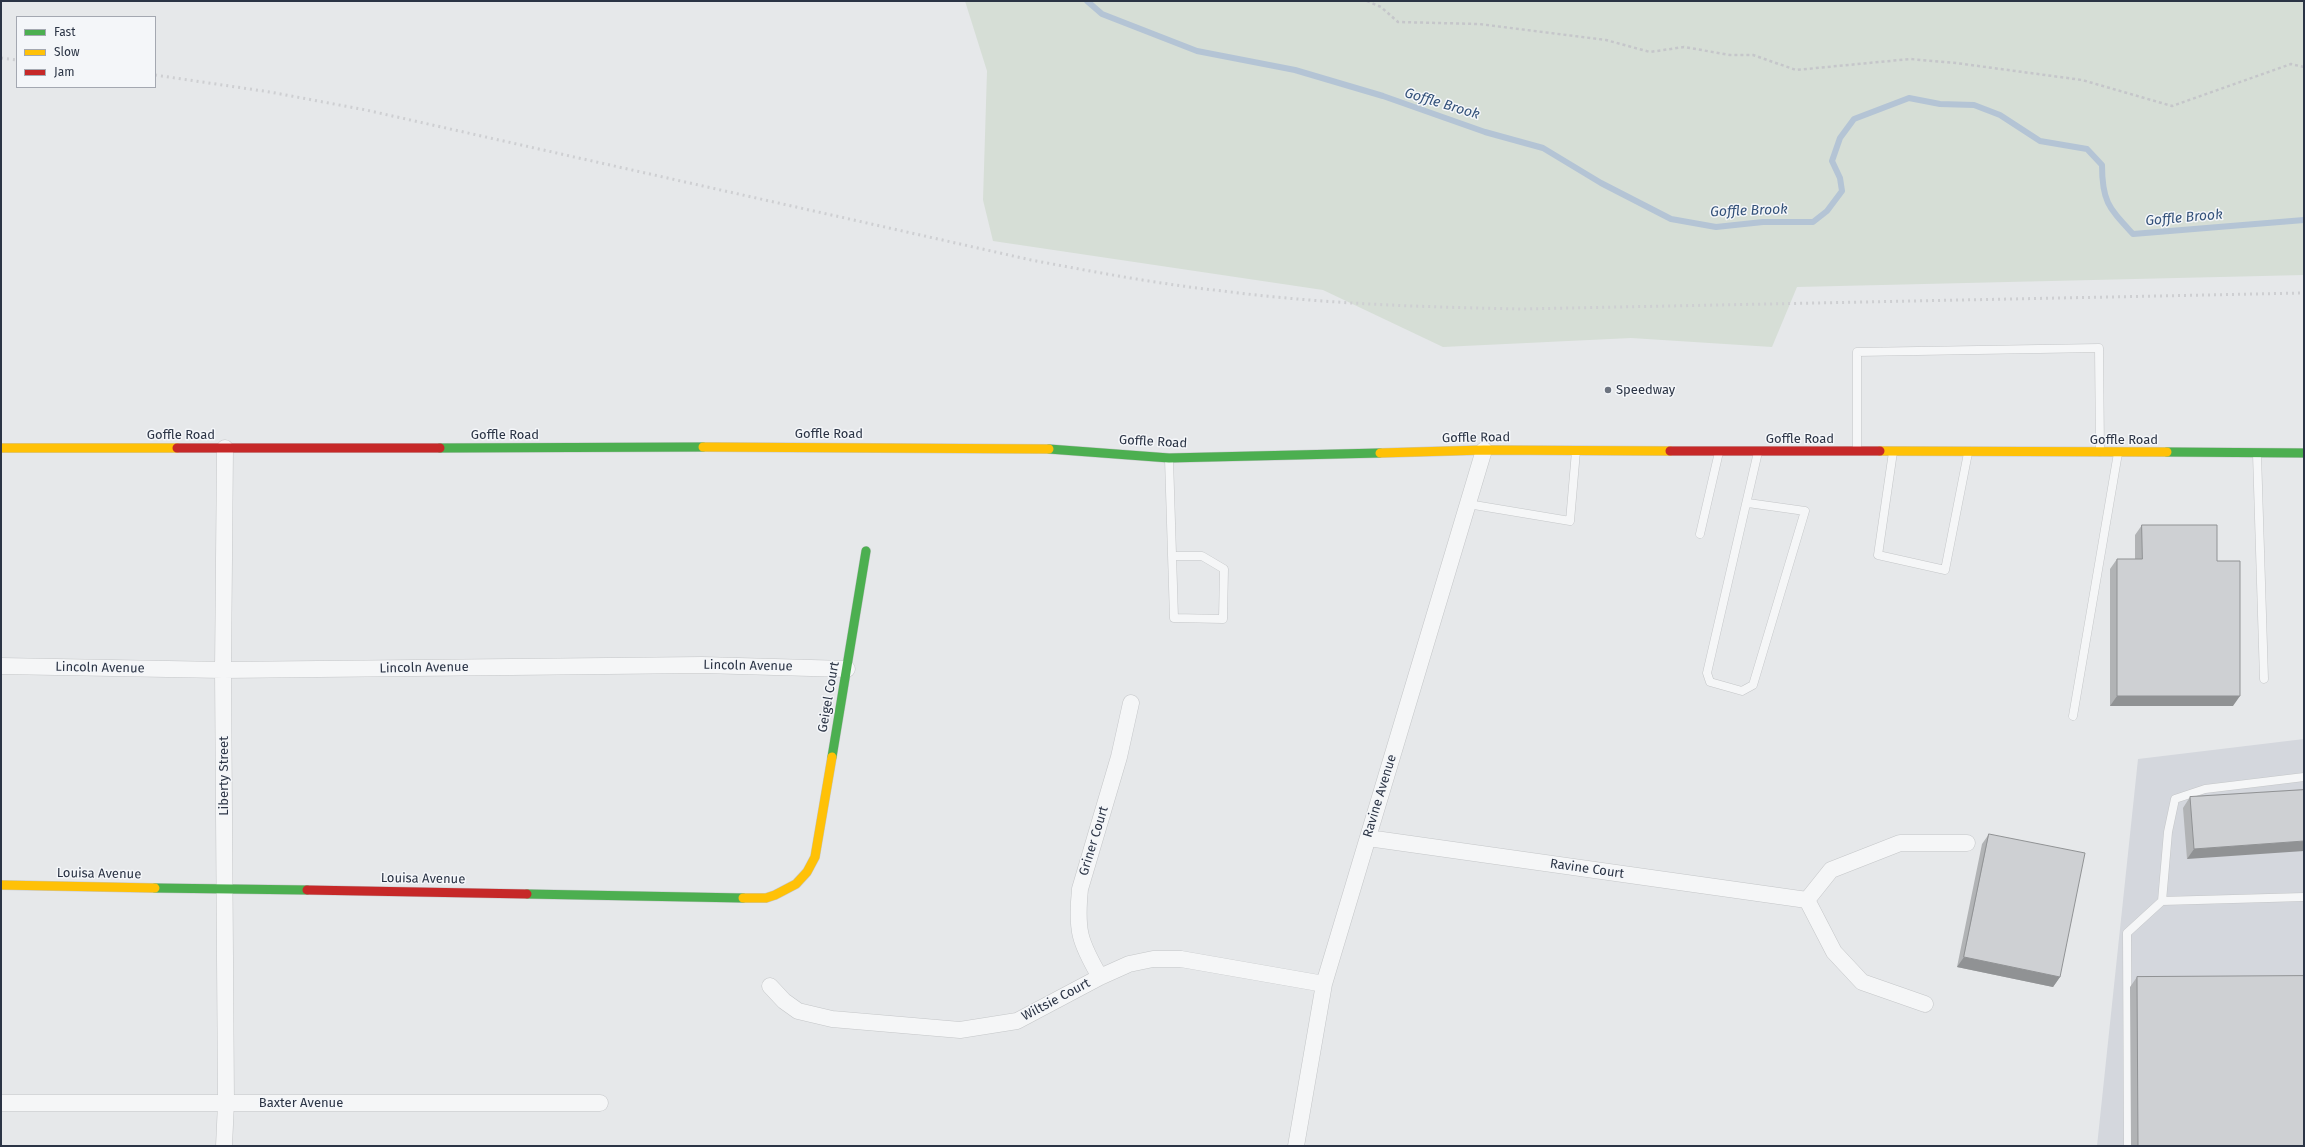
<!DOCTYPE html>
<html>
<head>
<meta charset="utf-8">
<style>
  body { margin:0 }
  #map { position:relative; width:2305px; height:1147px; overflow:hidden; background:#e6e8ea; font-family:"Fira Sans",sans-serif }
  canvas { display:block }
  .frame { position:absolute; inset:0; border:2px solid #2b3445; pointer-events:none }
  .legend { position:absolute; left:16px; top:16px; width:140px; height:72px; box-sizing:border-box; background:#f4f6f9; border:1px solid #a4a8b1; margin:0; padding:5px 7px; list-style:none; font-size:12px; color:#2b3445 }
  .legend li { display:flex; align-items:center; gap:8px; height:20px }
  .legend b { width:20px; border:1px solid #a4a8b1 }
</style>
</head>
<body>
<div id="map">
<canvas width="2305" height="1147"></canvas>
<div class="frame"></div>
<ul class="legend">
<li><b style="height:5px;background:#4caf50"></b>Fast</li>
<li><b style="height:5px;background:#ffc107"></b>Slow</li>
<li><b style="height:5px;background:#c62828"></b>Jam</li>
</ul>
</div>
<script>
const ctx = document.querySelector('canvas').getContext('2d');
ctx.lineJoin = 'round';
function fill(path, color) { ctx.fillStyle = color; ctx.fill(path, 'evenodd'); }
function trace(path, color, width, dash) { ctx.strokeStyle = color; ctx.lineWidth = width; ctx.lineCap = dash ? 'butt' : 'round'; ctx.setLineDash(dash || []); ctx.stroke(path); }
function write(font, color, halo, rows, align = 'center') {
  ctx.font = font + ' "Fira Sans",sans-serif'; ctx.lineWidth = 3; ctx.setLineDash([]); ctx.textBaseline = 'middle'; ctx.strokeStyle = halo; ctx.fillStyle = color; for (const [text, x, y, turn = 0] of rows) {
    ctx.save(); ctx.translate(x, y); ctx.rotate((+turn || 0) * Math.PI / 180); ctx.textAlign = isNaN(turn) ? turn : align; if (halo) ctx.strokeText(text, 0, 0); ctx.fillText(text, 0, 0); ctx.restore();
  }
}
const built = new Path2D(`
  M2304,739V1146H2097L2138,759Z`);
const green = new Path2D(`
  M965,1H2304V275L1797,287L1772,347L1631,338L1443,347L1323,290L993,241L983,200L987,71Z`);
const stream = new Path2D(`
  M1087,1L1102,14L1197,51L1295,70L1383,96L1485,132L1543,148L1601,183L1671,219L1716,227L1763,222H1813L1827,211L1842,191L1840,178L1832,161L1840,138L1854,119L1909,98L1940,104L1974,105L2000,115L2040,141L2087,149L2102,165C2102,202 2109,208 2133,234L2304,220`);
const path = new Path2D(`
  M1367,1L1381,7L1398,22L1479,24L1606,40L1650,52L1684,47L1730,55H1753L1796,70L1910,59L1956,63L2082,80L2172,106L2291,64L2304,67`);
const lane = new Path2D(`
  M1857,451V352L2099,348L2100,452
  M1893,452L1878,555L1945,570L1968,453
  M2257,454L2264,679
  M1169,459L1174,618L1223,619L1224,569L1202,556H1172
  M1748,503L1805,511L1753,685L1742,691L1710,682L1707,673L1758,452
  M1468,504L1570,521L1576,451
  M1700,534L1719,452
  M2073,716L2118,453
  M2304,777L2205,789L2175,799L2168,832L2162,901L2304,897
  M2128,1146L2127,933L2162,901`);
const street = new Path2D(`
  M1,666L223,670L702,665L847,669
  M1368,838L1807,900
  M1807,900L1831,870L1900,843H1967
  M1807,900L1834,952L1862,982L1925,1004
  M1100,977C1079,941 1076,930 1080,889L1119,757L1131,703
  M770,986L784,1001L798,1011L832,1019L960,1030L1017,1021L1100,977L1129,964L1153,959H1181L1324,984
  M1,1103H600
  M224,1146L226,1103L223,670L225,448
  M1296,1146L1324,984L1484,450`);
const fast = new Path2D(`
  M440,448L703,447
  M1049,449L1169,458L1380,453
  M2167,452L2304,453
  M832,757L866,551
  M155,888L307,890
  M527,894L743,898`);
const slow = new Path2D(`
  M703,447L1049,449
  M1,448H177
  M1880,451L2167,452
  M1380,453L1484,450L1670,451
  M1,885L155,888
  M743,898H766L775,895L796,884L807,872L815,857L832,757`);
const jam = new Path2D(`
  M177,448H440
  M1670,451H1880
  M307,890L527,894`);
const rail = new Path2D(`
  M1,58L17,60
  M155,75L270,92L366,110L1031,260C1095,272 1158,284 1223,291C1322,304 1422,307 1522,309L2304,293`);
const wall = new Path2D(`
  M2142,525L2217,561L2233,706H2110V569L2117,559H2135V535Z
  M2304,790L2187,859L2183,808L2190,797Z
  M1989,834L2060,977L2053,987L1957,967L1982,844Z
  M2137,977L2304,1146H2131L2130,987Z`);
const shadedWall = new Path2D(`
  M2117,696H2240L2233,706H2110Z
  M2304,841V851L2187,859L2194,849Z
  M1964,957L2060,977L2053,987L1957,967Z`);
const building = new Path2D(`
  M2142,525H2217V561H2240V696H2117V559H2142Z
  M2304,790V841L2194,849L2190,797Z
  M1989,834L2085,853L2060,977L1964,957Z
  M2304,976V1146H2138L2137,977Z`);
const markers = [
  [1608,390,4,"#6c737f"]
];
const poiNames = [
  ["Speedway",1616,390]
];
const streetNames = [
  ["Goffle Road",829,434],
  ["Goffle Road",181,435],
  ["Goffle Road",505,435],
  ["Goffle Road",1476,438,-1],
  ["Goffle Road",1800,439],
  ["Goffle Road",2124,440],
  ["Goffle Road",1153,442,3],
  ["Lincoln Avenue",748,666,1],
  ["Lincoln Avenue",100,668,1],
  ["Lincoln Avenue",424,668,-1],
  ["Geigel Court",829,697,-80],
  ["Liberty Street",224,776,-90],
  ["Ravine Avenue",1380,796,-73],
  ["Griner Court",1094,841,-73],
  ["Ravine Court",1587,869,8],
  ["Louisa Avenue",99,874,1],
  ["Louisa Avenue",423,879,1],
  ["Wiltsie Court",1056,1000,-28],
  ["Baxter Avenue",301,1103]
];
const waterNames = [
  ["Goffle Brook",1442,104,17],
  ["Goffle Brook",1749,211,-2],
  ["Goffle Brook",2184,218,-5]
];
fill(built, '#d4d7dd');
fill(green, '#d6ded6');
trace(stream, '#b4c4d5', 6);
trace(lane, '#c4c6c8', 9);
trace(street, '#c4c6c8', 17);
trace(fast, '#c4c6c8', 10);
trace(slow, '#c4c6c8', 10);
trace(jam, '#c4c6c8', 10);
trace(path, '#c5c6ca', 2.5, [3, 3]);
trace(lane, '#f5f6f7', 8);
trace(street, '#f5f6f7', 16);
trace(fast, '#4caf50', 9);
trace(slow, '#ffc107', 9);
trace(jam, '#c62828', 9);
trace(rail, '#cecfd2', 3, [2, 4]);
fill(wall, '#b1b3b5');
fill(shadedWall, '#909294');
fill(building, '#ced0d3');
trace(building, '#909294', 1);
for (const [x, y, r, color] of markers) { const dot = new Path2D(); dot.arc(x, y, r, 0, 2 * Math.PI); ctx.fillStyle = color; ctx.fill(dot); trace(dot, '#f4f6f9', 1.5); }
write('13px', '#2b3445', '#f4f6f9', poiNames, 'left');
write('13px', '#2b3445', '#f4f6f9', streetNames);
write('italic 14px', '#34527a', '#f4f6f9', waterNames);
</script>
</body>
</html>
